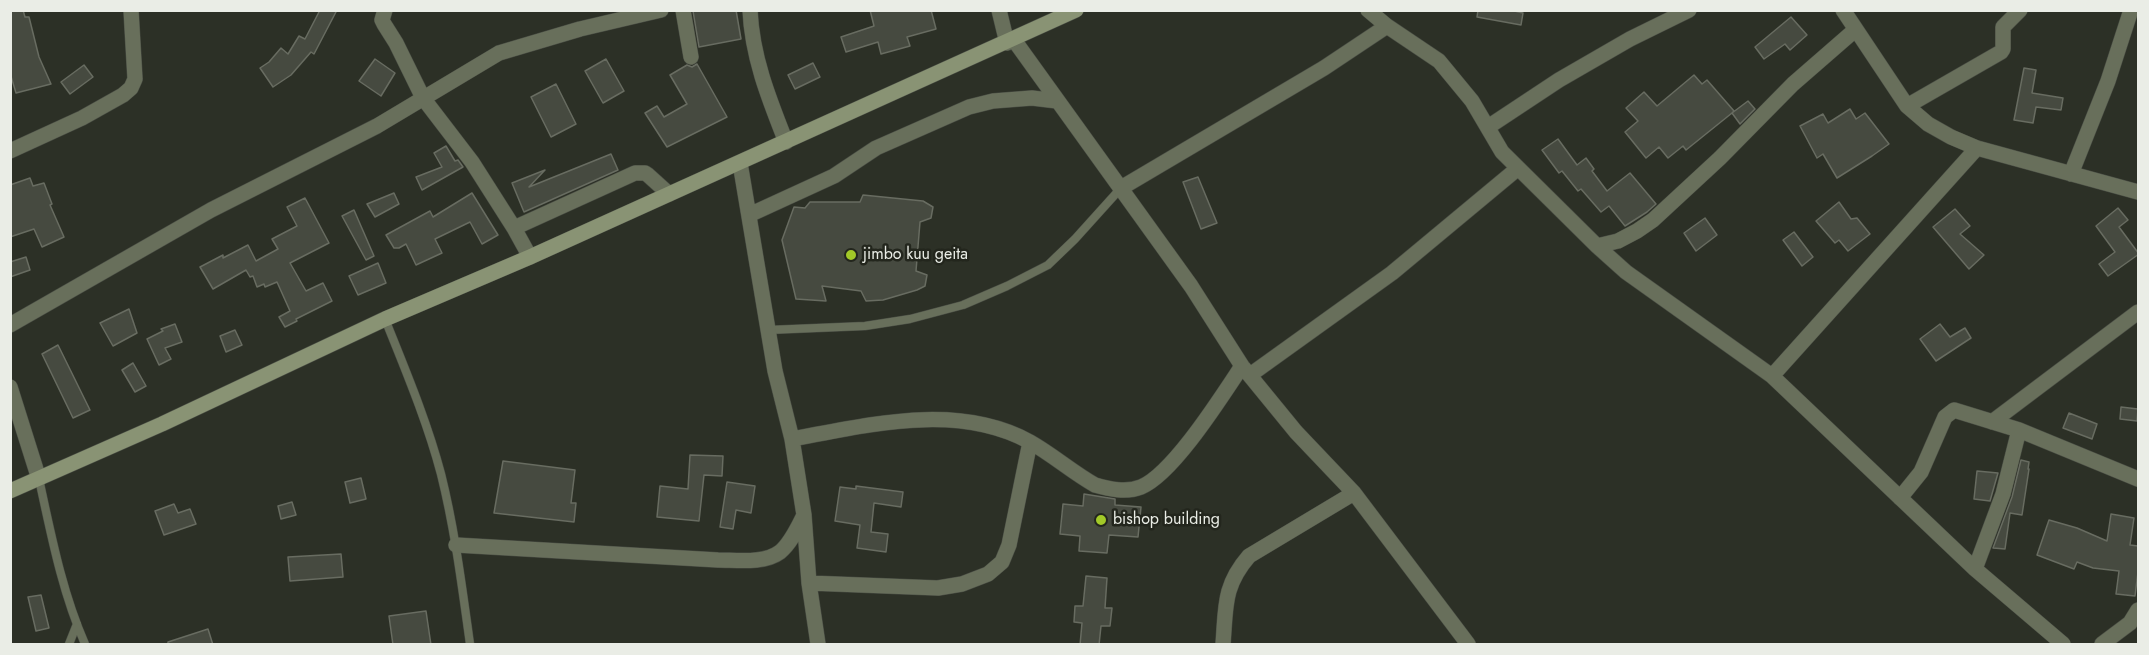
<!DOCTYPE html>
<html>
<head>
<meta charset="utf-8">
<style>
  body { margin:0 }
  #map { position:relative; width:2149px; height:655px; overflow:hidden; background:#2c3026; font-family:Jost,sans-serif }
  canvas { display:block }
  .frame { position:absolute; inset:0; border:12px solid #eaede6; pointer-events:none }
</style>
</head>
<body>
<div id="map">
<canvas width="2149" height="655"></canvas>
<div class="frame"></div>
</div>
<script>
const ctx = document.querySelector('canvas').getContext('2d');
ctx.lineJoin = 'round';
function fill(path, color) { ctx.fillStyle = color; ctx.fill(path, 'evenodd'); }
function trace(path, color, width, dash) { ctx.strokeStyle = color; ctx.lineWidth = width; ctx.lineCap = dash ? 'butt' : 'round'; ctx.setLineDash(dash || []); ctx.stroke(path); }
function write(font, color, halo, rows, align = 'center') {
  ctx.font = font + ' Jost,sans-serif'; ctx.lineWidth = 5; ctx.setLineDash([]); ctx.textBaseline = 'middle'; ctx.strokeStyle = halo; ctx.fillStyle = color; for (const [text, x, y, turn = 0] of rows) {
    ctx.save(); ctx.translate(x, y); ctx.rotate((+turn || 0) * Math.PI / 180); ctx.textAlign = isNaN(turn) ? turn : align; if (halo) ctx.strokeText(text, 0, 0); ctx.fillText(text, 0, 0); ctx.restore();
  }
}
const building = new Path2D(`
  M10,10H23L25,17H29L39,57L51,84L16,93L10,73Z
  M320,10H337L314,54L311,52L291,75L273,87L260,68L269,62L281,48L288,54L299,36L305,39Z
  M736,10L741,39L699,47L693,11Z
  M870,10H931L936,29L907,37L910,46L881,54L878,42L846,52L841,37L874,26Z
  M1478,10H1510L1523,13L1521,25L1477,17Z
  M1791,17L1807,35L1790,50L1785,44L1764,59L1755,47Z
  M375,59L395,73L381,96L359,81Z
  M606,59L624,91L603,103L585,71Z
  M813,63L820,77L795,89L788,75Z
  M697,64L727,117L667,147L645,113L657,106L664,117L687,104L670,75L687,65L692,67Z
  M84,65L93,77L70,94L61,82Z
  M2024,68L2036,70L2032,93L2063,98L2061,110L2036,107L2033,123L2014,120Z
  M1694,75L1702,84L1707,80L1734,111L1732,113L1748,101L1755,109L1740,124L1732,113L1686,150L1683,146L1668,158L1659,147L1646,158L1625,132L1638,121L1626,108L1644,92L1657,106Z
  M556,84L576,124L551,137L531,97Z
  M1850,109L1856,119L1865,113L1889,144L1872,156L1837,178L1823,154L1817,158L1800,126L1823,114L1828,123Z
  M1558,139L1577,165L1586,158L1594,169L1592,171L1607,191L1630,173L1656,204L1647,212L1625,226L1609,206L1601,212L1581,189L1578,191L1562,171L1559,173L1542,150Z
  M446,146L455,161L458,160L463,167L422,190L416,177L442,167L434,153Z
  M611,154L618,170L524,212L512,183L545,170L529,187Z
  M1198,177L1217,223L1201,229L1183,182Z
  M30,178L33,186L44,183L52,204L50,205L64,237L42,247L34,229L10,237V185Z
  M394,193L399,204L375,217L367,204Z
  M472,193L498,235L482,244L470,222L435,239L442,253L416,265L406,244L399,248H394L386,235L430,211L433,217Z
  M863,195L923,201L933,207L931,218L920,222L916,271L927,275L925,286L917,290L883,300L866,301L861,291L822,286L826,301L796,299L782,240L794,207L805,208L810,202H860Z
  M305,198L329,243L290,263L306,291L323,283L332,301L296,319L297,321L285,327L279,317L290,311L277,282L265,287L264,284L257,287L253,276L250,277L246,270L213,289L200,267L223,255V258L248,245L256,261L278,249L272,239L297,226L287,207Z
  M1839,202L1851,219L1857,218L1870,234L1848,251L1839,240L1835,243L1816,221Z
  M2118,208L2128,220L2119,227L2139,254L2108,276L2099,264L2115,252L2096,226Z
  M1955,209L1970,226L1960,234L1984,255L1969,269L1933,227Z
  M354,210L374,256L366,260L342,216Z
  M1705,218L1717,235L1696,251L1684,233Z
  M1794,232L1813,257L1802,266L1783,240Z
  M26,257L30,270L10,277V262Z
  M378,263L386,283L358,295L349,276Z
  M129,309L137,333L113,346L100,323Z
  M175,324L182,342L165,348L171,359L159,365L147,339L163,331L161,329Z
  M1940,324L1950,337L1965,328L1971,338L1936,361L1920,339Z
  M235,330L242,345L226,352L220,336Z
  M58,345L90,410L73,418L42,354Z
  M133,363L146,386L135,392L122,370Z
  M2121,407L2138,409L2137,421L2120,419Z
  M2069,413L2097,424L2092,439L2063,428Z
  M690,455L723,456L722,476L704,475L699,521L657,517L660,486L688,489Z
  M2021,460L2029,462L2028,469H2029L2022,515L2010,513L2005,549L1993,548L2012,497Z
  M503,461L575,470L571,503H576L574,522L494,513Z
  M1977,471L1998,473L1990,501L1974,499Z
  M361,478L366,499L350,503L345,482Z
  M727,482L755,486L751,513L736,510L733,529L720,527Z
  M856,486L903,492L901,507L874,503L871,532L888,534L886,552L857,548L860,525L835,521L840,487L856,489Z
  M1084,494L1115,499V505L1141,507L1138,537L1109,535L1107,553L1079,551L1080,536L1060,534L1063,504L1083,506Z
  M292,502L296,515L281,519L278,506Z
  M174,504L178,513L190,509L196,524L164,535L155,511Z
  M2111,514L2134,518L2130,545L2138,546V572L2135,596L2116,594L2119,571L2093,568L2077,562L2074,569L2037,555L2049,520L2077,528L2107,541Z
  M341,554L343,577L290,581L288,557Z
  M1086,576L1107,578L1105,608H1112L1110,626H1101L1099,645H1080L1082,623L1074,622L1075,606H1083Z
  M41,595L49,628L36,631L28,597Z
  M426,611L431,645H393L389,616Z
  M208,629L213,645H168V642Z`);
const lane = new Path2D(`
  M385,319C405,369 427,421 441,474C455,530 462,587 470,644
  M768,330L865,326L910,319L963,305L1007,286L1048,265L1075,239L1121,188
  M39,479C51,534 62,592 85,644
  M69,644L77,624`);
const street = new Path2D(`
  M385,10L382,20L384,24L396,43L423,98L472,162L514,228L530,257
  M683,10L691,57
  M750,10C752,57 769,99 786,142
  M999,10L1007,43
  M1368,10L1387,26L1439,61L1472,101L1502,152L1597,246L1626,272L1772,376L1975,569L2063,644
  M1843,10L1907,106L1928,124L1951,137L1977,148L2138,192
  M1014,40L1191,286L1242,366L1296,432L1354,493L1468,644
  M1907,106L2001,52L2003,49V27L2020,10
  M1488,127L1559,80L1630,39L1689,10
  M10,151L82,118L123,95L131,88L135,79L131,10
  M740,163L775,371L792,439L804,515L809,583L818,644
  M2071,174L2108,81L2131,10
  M1121,188L1324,68L1387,26
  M749,215L834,176L876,148L969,107L993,101L1032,98L1057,101
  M514,228L635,173H645L648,175L669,194
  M1597,246L1618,241L1637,231L1653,220L1720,158L1793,84L1855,30
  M10,325L211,210L377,126L499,53L580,29L661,10
  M1250,375L1392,273L1517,169
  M1772,376L1977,148
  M10,387L39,479
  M1992,422L2138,312
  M792,439C869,425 957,402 1030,442C1053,455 1072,472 1095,485C1109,489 1126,493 1141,487C1173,474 1222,396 1242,366
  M1900,498L1921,472L1945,417L1954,410L2019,430L2138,479
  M456,545L718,560C737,560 764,564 780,552C791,543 798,527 804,515
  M1975,569L2003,494L2019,430
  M809,583L938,588L962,584L988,574L1002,562L1009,545L1030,442
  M1223,644C1226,607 1223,586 1249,556L1354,493
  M2102,644L2130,623L2138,610`);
const secondary = new Path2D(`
  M10,491L162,424L385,319L530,257L1076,10`);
const markers = [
  [851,255,6,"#a2c928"],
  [1101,520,6,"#a2c928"]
];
const poiNames = [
  ["jimbo kuu geita",863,255],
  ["bishop building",1113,520]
];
fill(building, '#464a40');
trace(building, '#686c61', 1.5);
trace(lane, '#4a4e45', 9);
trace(street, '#4a4e45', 16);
trace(secondary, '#4a4e45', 16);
trace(lane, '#686f5b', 8);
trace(street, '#686f5b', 15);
trace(secondary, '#899374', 15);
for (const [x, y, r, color] of markers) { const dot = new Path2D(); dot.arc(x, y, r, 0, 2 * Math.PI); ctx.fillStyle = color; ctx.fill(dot); trace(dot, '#23261d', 2); }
write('16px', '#eaede6', '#23261d', poiNames, 'left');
</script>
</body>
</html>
